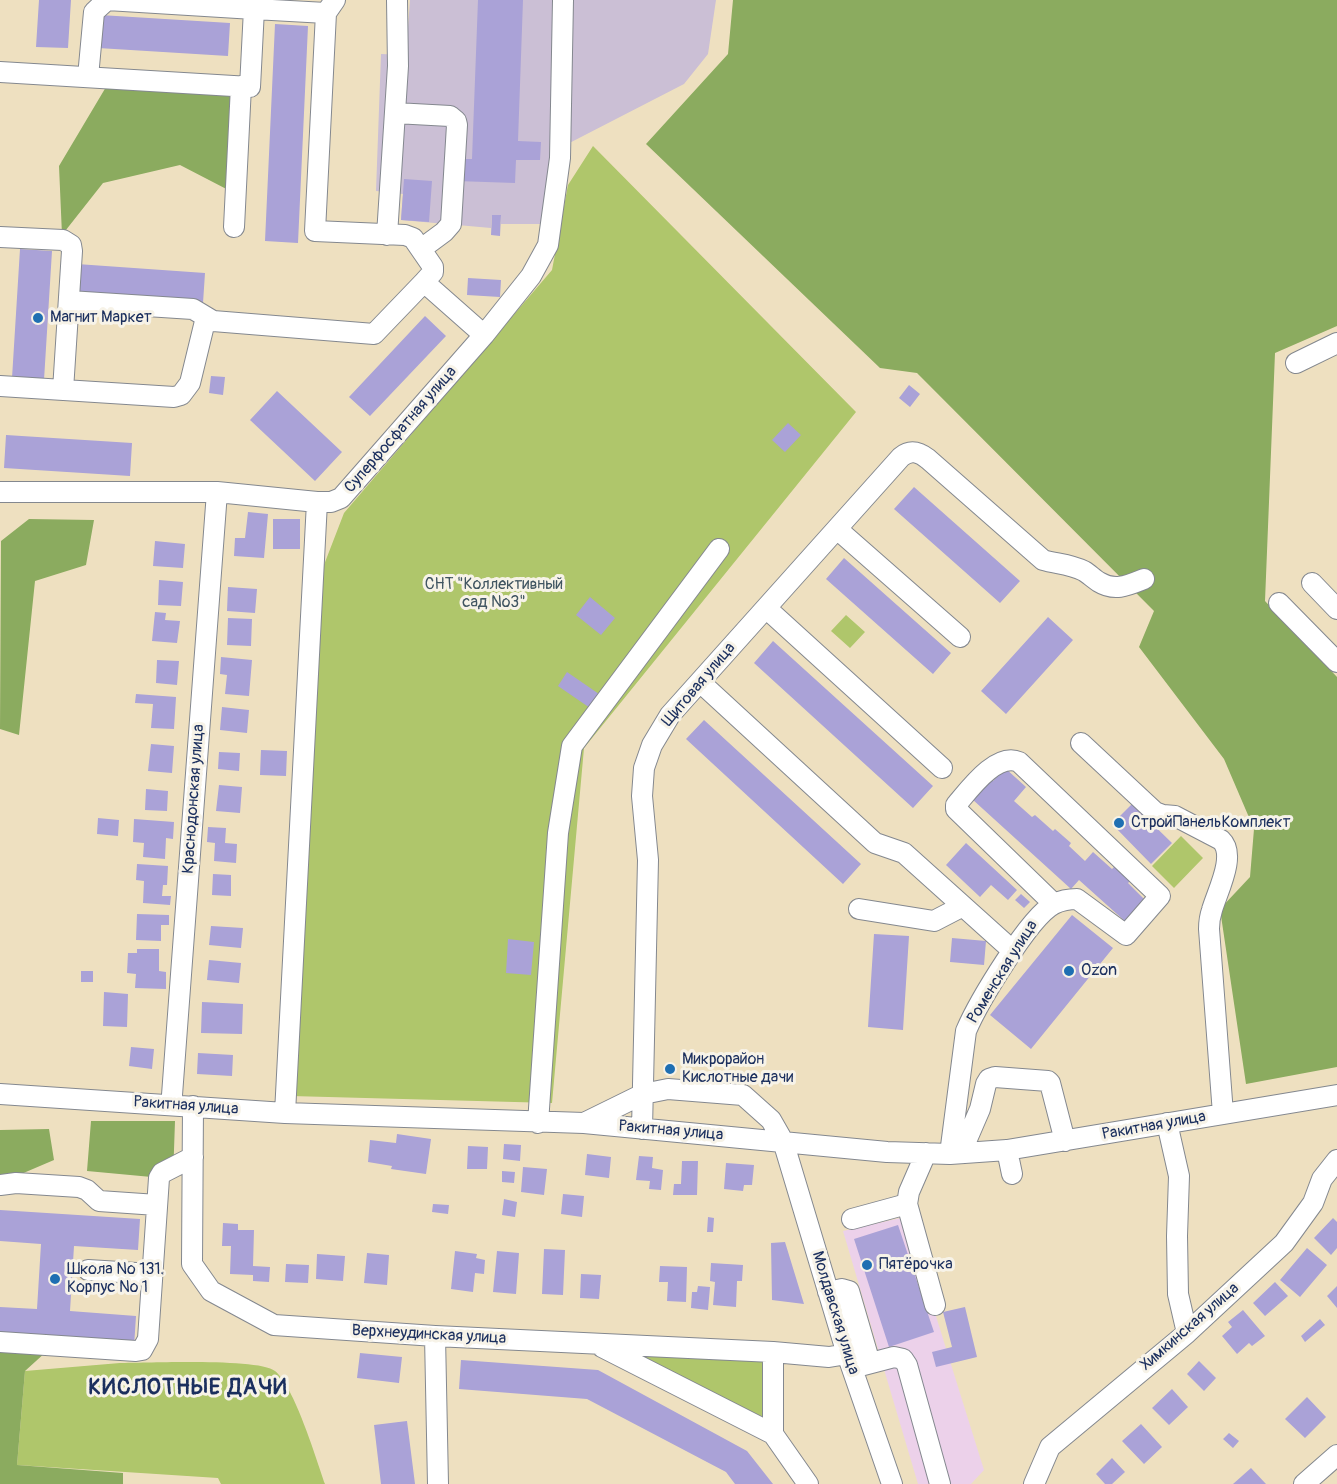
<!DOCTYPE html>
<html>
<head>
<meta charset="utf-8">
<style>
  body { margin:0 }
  canvas { display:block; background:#eee0c0 }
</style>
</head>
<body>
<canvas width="1337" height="1484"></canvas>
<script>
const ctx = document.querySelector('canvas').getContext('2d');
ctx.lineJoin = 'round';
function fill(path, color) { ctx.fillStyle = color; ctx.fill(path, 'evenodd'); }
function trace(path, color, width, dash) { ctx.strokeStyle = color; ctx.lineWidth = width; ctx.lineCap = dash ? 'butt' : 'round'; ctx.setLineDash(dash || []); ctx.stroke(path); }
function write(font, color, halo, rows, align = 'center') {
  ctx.font = font + ' Pangolin,sans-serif'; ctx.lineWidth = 6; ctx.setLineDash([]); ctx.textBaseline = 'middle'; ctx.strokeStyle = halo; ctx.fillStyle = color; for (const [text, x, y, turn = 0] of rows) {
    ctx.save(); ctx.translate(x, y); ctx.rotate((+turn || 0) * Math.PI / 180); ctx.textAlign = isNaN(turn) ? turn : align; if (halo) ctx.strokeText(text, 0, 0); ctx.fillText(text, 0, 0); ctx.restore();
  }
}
const built = new Path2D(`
  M905,1217L984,1470L971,1484H918L843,1231Z`);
const industrial = new Path2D(`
  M410,0H716L708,54L684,84L550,153L545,224H501V216L492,215L491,228L401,220L403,194L376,191L381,54L406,55Z`);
const green = new Path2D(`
  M593,146L856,412L584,748L552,1103L291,1096L317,583L344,513L552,270L568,185Z
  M846,615L865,632L850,648L831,631Z
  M1181,836L1203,858L1174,888L1152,866Z
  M619,1351L767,1359L768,1426Z
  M120,1363C146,1363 259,1358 275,1371C294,1386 316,1458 325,1484H221L218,1478L17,1465L25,1371Z`);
const forest = new Path2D(`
  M733,0H1337V326L1275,353L1265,601L1337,677V1067L1246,1084L1220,909L1250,877L1254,829L1224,759L1139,647L1154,611L917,373L880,368L646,144L728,54Z
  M106,87L230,94L236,194L180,165L103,183L62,235L59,166Z
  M29,519L94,520L86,565L35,581L19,735L0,729L1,541Z
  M91,1121H175L173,1179L87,1171Z
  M49,1129L54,1160L0,1183V1130Z
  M0,1338L57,1342L25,1371L17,1465L123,1473V1484H0Z`);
const building = new Path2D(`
  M39,0H71L68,48L36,47Z
  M478,0H523L518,141L541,142L540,160H516L515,183L456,181L457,159H472Z
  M100,15L230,23L228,56L98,48Z
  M275,24L308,26L298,243L265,241Z
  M404,179L432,181L429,222L401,220Z
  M492,215H501L500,236L491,235Z
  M20,249L52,251L44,380L12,378Z
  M77,264L205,273L203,303L75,294Z
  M468,278L501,280L500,297L467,295Z
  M425,316L446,336L370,416L349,397Z
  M211,376L225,377L223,395L209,393Z
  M909,385L920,394L910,407L899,398Z
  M277,391L342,452L315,481L250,420Z
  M788,423L801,435L785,452L772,440Z
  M6,435L132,443L130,476L4,468Z
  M914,487L1020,581L1000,603L894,509Z
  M248,512L268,514L264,558L234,556L235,538H245Z
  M273,519H300V549H273Z
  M155,541L185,544L183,568L153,566Z
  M844,558L951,653L933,674L826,579Z
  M159,580L183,582L181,606L158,605Z
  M228,587L257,589L255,613L227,611Z
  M590,597L615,618L601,635L576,615Z
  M155,612L166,613L165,620L180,621L177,643L152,641Z
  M1048,617L1073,640L1006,714L981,691Z
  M228,618L252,619L251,646L227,645Z
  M773,641L933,786L913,808L754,663Z
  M221,657L252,660L249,696L225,694L227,675L220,674Z
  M157,660L179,661L177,685L156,683Z
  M567,672L599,694L590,708L558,686Z
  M136,694L176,697L174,729L151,728L153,704L135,703Z
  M222,707L249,710L247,733L220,730Z
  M704,720L861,864L843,884L686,739Z
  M151,744L174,746L172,773L148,771Z
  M261,750L287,751L286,776L260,775Z
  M219,752L240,753L239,771L218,769Z
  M1005,768L1026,787L1014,801L1032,817L1035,815L1053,831L1055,829L1071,843L1069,846L1085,861L1093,852L1112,869L1115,866L1131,880L1128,883L1146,901L1127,923L1079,880L1071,889L972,799L991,779L993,781Z
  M219,785L242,787L240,813L216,811Z
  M146,789L168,791L167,811L145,810Z
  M1132,804L1172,843L1151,864L1112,824Z
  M98,818L119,820L118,836L97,834Z
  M134,819L174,822L173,839L166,838L165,859L143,857L144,843L133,842Z
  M208,827L226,828L225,843L237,844L236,863L214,861L215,843L207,842Z
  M966,843L1017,890L1008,900L991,885L980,897L946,865Z
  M137,864L168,866L167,885H163L162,896H171L170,905L143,903L144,881L136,880Z
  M213,874L231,875V896L212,895Z
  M1021,894L1030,902L1024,908L1015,900Z
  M137,914L169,915V925H161V941L136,940Z
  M1072,915L1113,948L1031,1049L990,1015Z
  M211,926L243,928L241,948L209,945Z
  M874,934L909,936L903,1030L868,1027Z
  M952,938L986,941L984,965L950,962Z
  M508,939L534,942L531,975L506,973Z
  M137,949H159V971L166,972V989L135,988L136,974L127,973L128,953H137Z
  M209,960L241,963L239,983L207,980Z
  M81,971H93V982H81Z
  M104,992L128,994L127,1027L103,1026Z
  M202,1002L243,1004L242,1034L201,1033Z
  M131,1047L154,1049L152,1069L129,1066Z
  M198,1053L233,1055L232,1076L197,1074Z
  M682,1072H699V1083L682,1082Z
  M397,1134L431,1139L426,1174L391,1169L392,1166L368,1162L370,1140L396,1143Z
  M504,1144L521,1145L520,1161L503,1159Z
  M468,1146L488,1147L487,1169H467Z
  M587,1154L611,1157L609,1178L585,1175Z
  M639,1156L653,1157L652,1168L663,1170L661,1190L649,1189L650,1181L636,1180Z
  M682,1161H698L697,1195H673L674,1184H681Z
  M726,1163L754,1165L752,1185H744L743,1191L724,1189Z
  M523,1167L547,1169L544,1195L521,1192Z
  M502,1171L515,1172L514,1183L502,1182Z
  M563,1194L584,1196L582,1217L561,1214Z
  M504,1199L517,1202L515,1217L502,1215Z
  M433,1204L449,1205L448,1214L432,1212Z
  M0,1210L140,1219L138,1250L74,1246L70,1311L136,1316L134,1347L0,1338V1307L37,1309L41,1244L0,1241Z
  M708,1217L714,1218L713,1232H707Z
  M1333,1218L1337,1222V1248L1331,1255L1314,1238Z
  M223,1223L238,1224V1230H254L253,1266L270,1267L269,1282L253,1281V1275L230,1274L231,1246H222Z
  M898,1225L934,1332L889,1347L854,1239Z
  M785,1242L804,1304L772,1300L771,1243Z
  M1307,1248L1327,1265L1300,1297L1280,1280Z
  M544,1249L565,1250L563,1295L542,1294Z
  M455,1251L477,1254L476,1258L485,1260L484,1274L475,1273L473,1292L451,1289Z
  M497,1251L519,1253L516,1294L493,1292Z
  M367,1253L389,1255L387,1285L364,1283Z
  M317,1254L345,1256L343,1281L316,1279Z
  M711,1263L743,1265L742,1281H737L736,1307L713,1305L715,1282L710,1281Z
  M286,1264L309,1265L308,1283L285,1282Z
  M660,1266L687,1267L686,1302L667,1301L668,1282H659Z
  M581,1274L601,1275L599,1299L580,1298Z
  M1275,1282L1288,1296L1265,1316L1253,1303Z
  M698,1286L710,1287L708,1310L691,1308L692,1292H697Z
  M1337,1286V1308L1327,1296Z
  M965,1307L977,1357L936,1367L932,1352L952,1347L943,1312Z
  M1243,1310L1265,1336L1252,1346L1249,1343L1237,1354L1222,1336L1232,1327L1228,1322Z
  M1320,1319L1325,1325L1305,1342L1301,1336Z
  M360,1353L402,1357L399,1383L357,1378Z
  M461,1360L598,1370L747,1451L773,1484H735L726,1472L587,1399L459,1389Z
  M1199,1361L1216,1378L1204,1391L1187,1374Z
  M1172,1389L1188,1407L1169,1425L1152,1408Z
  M1307,1397L1326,1417L1305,1438L1285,1419Z
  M407,1421L415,1484H381L374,1425Z
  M1141,1424L1162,1447L1144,1464L1122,1441Z
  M1229,1433L1239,1441L1233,1448L1223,1439Z
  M1112,1458L1125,1472L1112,1484H1105L1096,1474Z
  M1251,1468L1266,1484H1233Z`);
const minor = new Path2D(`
  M107,0L254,9
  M335,0L326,13L315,231L405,235L413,238L433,267V272L424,282L484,335
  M0,72L250,87L254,9L326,13
  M88,77L94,12L107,0
  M395,113L450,116L456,121L457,125L451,224L444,232L421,249
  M234,227L241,86
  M387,235L398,66L397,0
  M0,237L63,240L71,245L72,251L63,390
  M69,301L193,309L213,321L374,334L424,282
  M1296,363L1337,343
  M0,386L174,397L181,395L190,383L206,317
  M0,492H217L317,502H331L341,498L484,335L531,276L548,245L560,158L563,0
  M837,529L960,637
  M1312,583L1337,609
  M1279,603L1337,662
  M766,608L942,768
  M700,682L875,843L904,853L1013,951
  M1081,743L1155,812L1163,815L1175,816L1221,840C1237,855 1217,892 1212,910C1210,916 1209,923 1209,929L1223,1114
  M859,909L934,921L963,906
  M0,1094L285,1113L584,1123L887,1152L950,1154L1007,1150L1337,1095
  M173,1105L172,1095L217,492
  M193,1106L192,1264L211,1291L274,1325L435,1336L773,1352L829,1357L847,1354
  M285,1113L317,502
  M538,1123L558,833L572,746L719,549
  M584,1123L643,1094L668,1089L743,1095L771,1120L783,1141L847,1354L892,1484
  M1167,1123L1179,1176L1177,1236L1178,1294L1187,1333
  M642,1129L648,860L642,796L644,768L652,745L670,715L901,457C911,449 919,452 928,459L1043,560C1057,564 1070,564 1084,571C1089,574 1094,579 1099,582C1115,592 1129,585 1144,579
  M1007,1150L1012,1174
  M926,1153L909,1192L907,1204L935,1305
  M961,1153L980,1109L986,1084L989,1079L995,1077L1048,1081L1050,1083L1065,1141
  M950,1154L966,1031C978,1003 1029,917 1054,904C1060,901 1070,899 1077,899L1126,935L1160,896L1019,762C996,752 969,790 956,805V809L1054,904
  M0,1185L16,1183L79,1187L87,1190L99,1201L157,1205
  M852,1219L907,1204
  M88,1270L152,1274
  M828,1292L842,1289L849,1291L870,1363
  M435,1336L438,1484
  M0,1342L136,1351L142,1350L148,1339L159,1178L162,1173L193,1157
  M602,1347L773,1434L808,1484
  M773,1352V1434
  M852,1368L894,1357L903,1359L907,1365L940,1484
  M1034,1484L1050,1447L1187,1333L1284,1243L1313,1203L1322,1179L1337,1160
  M1304,1484L1337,1455`);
const markers = [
  [38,318,6,"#1f6fb2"],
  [1119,823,6,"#1f6fb2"],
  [1069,971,6,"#1f6fb2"],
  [670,1069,6,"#1f6fb2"],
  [867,1265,6,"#1f6fb2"],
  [55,1279,6,"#1f6fb2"]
];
const poiNames = [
  ["Магнит Маркет",50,318],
  ["СтройПанельКомплект",1131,823],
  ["Ozon",1081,971],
  ["Микрорайон",682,1060],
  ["Кислотные дачи",682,1078],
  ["Пятёрочка",879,1265],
  ["Школа № 131.",67,1270],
  ["Корпус № 1",67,1288]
];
const streetNames = [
  ["Суперфосфатная улица",401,430,-49],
  ["Щитовая улица",699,685,-50],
  ["Краснодонская улица",194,799,-86],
  ["Роменская улица",1003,972,-58],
  ["Ракитная улица",186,1106,4],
  ["Ракитная улица",1154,1126,-10],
  ["Ракитная улица",671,1131,5],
  ["Молдавская улица",835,1313,73],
  ["Химкинская улица",1190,1327,-41],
  ["Верхнеудинская улица",429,1335,3]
];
const parkNames = [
  ["СНТ \"Коллективный",494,585],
  ["сад №3\"",494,603]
];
const districtNames = [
  ["КИСЛОТНЫЕ ДАЧИ",188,1388]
];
fill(built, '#ecd1ea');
fill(industrial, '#cbbfd5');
fill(green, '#afc66b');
fill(forest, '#8bab5f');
fill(building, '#aaa2d7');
trace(minor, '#84888f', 22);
trace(minor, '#fff', 20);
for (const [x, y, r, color] of markers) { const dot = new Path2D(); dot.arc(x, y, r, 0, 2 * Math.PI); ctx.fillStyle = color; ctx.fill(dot); trace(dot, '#f7f3e8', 2); }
write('16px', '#1b2f5e', '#f7f3e8', poiNames, 'left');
write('16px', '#1b2f5e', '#f7f3e8', streetNames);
write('16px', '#405561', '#f7f3e8', parkNames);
ctx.letterSpacing = '1.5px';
write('bold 22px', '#1b2f5e', '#f7f3e8', districtNames);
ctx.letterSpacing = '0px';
</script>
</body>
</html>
